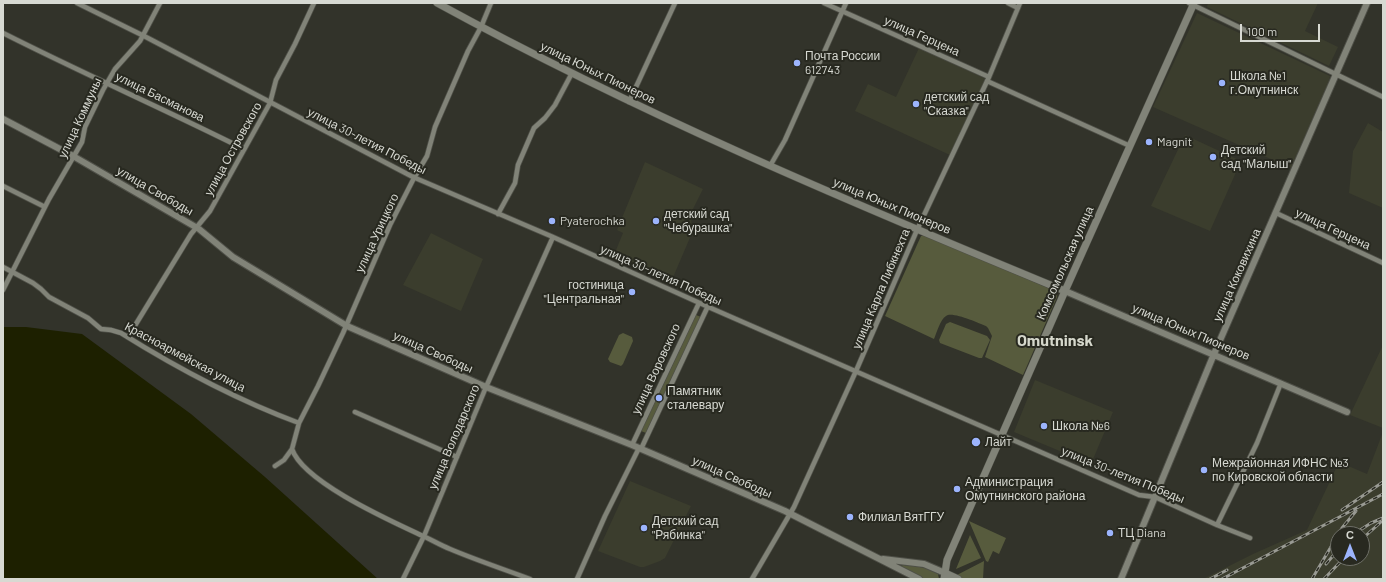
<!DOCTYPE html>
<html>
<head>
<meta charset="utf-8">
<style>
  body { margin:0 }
  #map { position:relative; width:1386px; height:582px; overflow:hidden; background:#32332a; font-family:Barlow,sans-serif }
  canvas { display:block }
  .frame { position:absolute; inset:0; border:4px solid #d7d9d2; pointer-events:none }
  .north { position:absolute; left:1330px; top:526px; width:40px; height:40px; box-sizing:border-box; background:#282920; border:1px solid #6e6f67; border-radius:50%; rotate:0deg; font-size:11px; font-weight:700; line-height:16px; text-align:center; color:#d7d9d2 }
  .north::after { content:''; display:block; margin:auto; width:14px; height:18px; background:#9cb4fd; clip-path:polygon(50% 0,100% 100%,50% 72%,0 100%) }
  .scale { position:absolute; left:1240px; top:24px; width:80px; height:18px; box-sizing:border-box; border:2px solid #d7d9d2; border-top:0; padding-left:5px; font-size:12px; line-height:14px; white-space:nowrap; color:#d7d9d2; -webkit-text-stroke:3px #282920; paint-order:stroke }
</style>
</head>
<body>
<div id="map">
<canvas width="1386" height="582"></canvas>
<div class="frame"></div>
<div class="north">С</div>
<div class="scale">100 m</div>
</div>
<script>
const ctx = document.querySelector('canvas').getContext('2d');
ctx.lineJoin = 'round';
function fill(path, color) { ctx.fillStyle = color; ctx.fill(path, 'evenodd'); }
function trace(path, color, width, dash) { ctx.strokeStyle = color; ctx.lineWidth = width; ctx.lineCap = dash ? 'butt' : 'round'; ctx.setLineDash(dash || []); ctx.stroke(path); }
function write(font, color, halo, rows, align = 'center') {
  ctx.font = font + ' Barlow,sans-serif'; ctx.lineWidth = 4; ctx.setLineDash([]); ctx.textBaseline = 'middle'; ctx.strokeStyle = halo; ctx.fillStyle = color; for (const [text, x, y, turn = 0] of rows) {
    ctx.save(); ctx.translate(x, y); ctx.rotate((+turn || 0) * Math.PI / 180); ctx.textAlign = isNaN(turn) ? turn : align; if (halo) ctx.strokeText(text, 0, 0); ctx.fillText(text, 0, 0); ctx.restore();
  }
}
const built = new Path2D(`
  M1208,3H1318L1305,31L1338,47L1329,66L1207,7Z
  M1197,13L1330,76L1329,81L1291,168L1153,107Z
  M919,48L986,79L950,155L855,111L868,84L896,97Z
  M1368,123L1383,132V208L1349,193L1353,151Z
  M1185,135L1241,161L1210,231L1151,206Z
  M645,162L703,189L691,213L692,233L671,282L614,255L623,233L617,230Z
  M431,233L483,259L461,311L403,285Z
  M1383,345V428L1350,415Z
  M1035,380L1113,412L1091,464L1014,432Z
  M1383,432V579H1203L1253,554L1307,530L1339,462L1367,474ZM1338,534H1362V558H1338Z
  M630,481L691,506L665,558L660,561L644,567H640L598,551Z`);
const green = new Path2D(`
  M921,236H926L1053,290L1056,293L1057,297L1023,375L985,357L992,336L988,328L986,326C978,323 952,311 946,316C940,320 937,332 934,339L885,316Z
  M696,315L701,317L646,433L641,431Z
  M950,322L987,336L990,340L982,358H979L940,343L939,340L946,324Z
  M623,333L632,337L633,341L623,364L621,366L610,362L608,359L619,335Z
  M969,521L1006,538L999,554L993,551L988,562L986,561Z
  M970,535L981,558L956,569Z
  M984,561L983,579H963L955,576Z
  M903,565C915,566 928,567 938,574L939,579H923L901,567V566Z`);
const water = new Path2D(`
  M3,327H26L82,334L191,414L265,477L378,579H3Z`);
const minor = new Path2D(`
  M77,3L144,36L413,177L553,237L713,309L1139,495L1155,497L1217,525L1250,538
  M824,3L989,77
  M1008,3L1018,8
  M1189,3L1383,97
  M3,33C82,73 164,109 244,149
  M987,81L1130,146
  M629,102L675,3
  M770,166L785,140L846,3
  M3,186L45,207
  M1276,213L1383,263
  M498,214L515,183L518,165L534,128L545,118L555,105L572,73
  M3,267L33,283L41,289L49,297L88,318L101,329L111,330L121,333C177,368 237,400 299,423
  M3,290L49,199L82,142L85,127L103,90L115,69L140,41L160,3
  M128,337L191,234L210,211L270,103L276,80L295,44L314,3
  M355,412L457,457
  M632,445L699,303
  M292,449C303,482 391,521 423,536C432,540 440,545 450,549C476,560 503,569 530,579
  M641,449L708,306
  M275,466L284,460L292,449L299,423L318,386L343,333L390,225L414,178L427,156L435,127L468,51L481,27L491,3
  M1217,525L1257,443L1281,383
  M403,579L424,536L486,387L553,237
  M577,579L605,516L639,448
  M752,579L794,507L856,371L917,230L989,77L1020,3`);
const tertiary = new Path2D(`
  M3,119L73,156L199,229L233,257L347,326L486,387L632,445L785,511L919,579
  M1065,291L1347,412
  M883,559L924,564L945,573
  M1121,579L1214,354L1367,3`);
const secondary = new Path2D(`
  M437,3C640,114 852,203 1065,291
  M945,573L958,579
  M944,579L947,560L1065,291L1194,3`);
const rail = new Path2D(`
  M1342,510L1383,482
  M1354,534L1371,523L1383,518
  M1362,539L1381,522
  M1326,564L1338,550
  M1210,579L1227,570
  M1222,579L1383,494
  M1312,579L1342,528L1356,511
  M1324,579L1344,558`);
const markers = [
  [797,63,4,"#9cb4fd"],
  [1222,83,4,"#9cb4fd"],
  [916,104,4,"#9cb4fd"],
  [1149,142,4,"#9cb4fd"],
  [1213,157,4,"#9cb4fd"],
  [552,221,4,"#9cb4fd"],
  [656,221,4,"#9cb4fd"],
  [632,292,4,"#9cb4fd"],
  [659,398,4,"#9cb4fd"],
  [1044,426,4,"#9cb4fd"],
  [976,442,5,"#9cb4fd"],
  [1204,470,4,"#9cb4fd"],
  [957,489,4,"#9cb4fd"],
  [850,517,4,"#9cb4fd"],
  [644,528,4,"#9cb4fd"],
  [1110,533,4,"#9cb4fd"]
];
const streetNames = [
  ["улица Герцена",922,36,24],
  ["улица Юных Пионеров",598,73,26],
  ["улица Басманова",160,97,26],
  ["улица Коммуны",80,118,-65],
  ["улица 30-летия Победы",367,141,27],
  ["улица Островского",233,149,-61],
  ["улица Свободы",155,191,30],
  ["улица Юных Пионеров",892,206,23],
  ["улица Герцена",1333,229,25],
  ["улица Урицкого",377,233,-65],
  ["Комсомольская улица",1065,263,-66],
  ["улица 30-летия Победы",661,275,24],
  ["улица Коковихина",1237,275,-66],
  ["улица Карла Либкнехта",881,289,-67],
  ["улица Юных Пионеров",1191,332,23],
  ["улица Свободы",433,352,24],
  ["Красноармейская улица",185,357,28],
  ["улица Воровского",656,369,-65],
  ["улица Володарского",454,437,-67],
  ["улица 30-летия Победы",1123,475,22],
  ["улица Свободы",732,477,24]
];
const poiNames = [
  ["Почта России",805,56],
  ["612743",805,70],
  ["Школа №1",1230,76],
  ["г.Омутнинск",1230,90],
  ["детский сад",924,97],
  ["\"Сказка\"",924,111],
  ["Magnit",1157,142],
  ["Детский",1221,150],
  ["сад \"Малыш\"",1221,164],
  ["детский сад",664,214],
  ["\"Чебурашка\"",664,228],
  ["Pyaterochka",560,221],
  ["гостиница",624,285,"right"],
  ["\"Центральная\"",624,299,"right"],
  ["Памятник",667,391],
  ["сталевару",667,405],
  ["Школа №6",1052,426],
  ["Лайт",985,442],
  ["Межрайонная ИФНС №3",1212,463],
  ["по Кировской области",1212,477],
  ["Администрация",965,482],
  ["Омутнинского района",965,496],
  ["Филиал ВятГГУ",858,517],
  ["Детский сад",652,521],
  ["\"Рябинка\"",652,535],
  ["ТЦ Diana",1118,533]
];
const districtNames = [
  ["Omutninsk",1055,341]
];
fill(built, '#3b3d2d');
fill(green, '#575b3d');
fill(water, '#1d2000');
trace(minor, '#4f5048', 6);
trace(tertiary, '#4f5048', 8);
trace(secondary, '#4f5048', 8);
trace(minor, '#818378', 4.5);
trace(tertiary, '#818378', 6);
trace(secondary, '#818378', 7);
trace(rail, '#999a93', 3);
trace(rail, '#282920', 1.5, [4.5]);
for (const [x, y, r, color] of markers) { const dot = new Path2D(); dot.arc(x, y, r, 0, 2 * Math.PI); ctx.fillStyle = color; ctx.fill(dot); trace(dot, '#282920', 1.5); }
write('12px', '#d7d9d2', '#282920', streetNames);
write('12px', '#d7d9d2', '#282920', poiNames, 'left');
write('bold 16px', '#d6d8cc', '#282920', districtNames);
</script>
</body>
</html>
